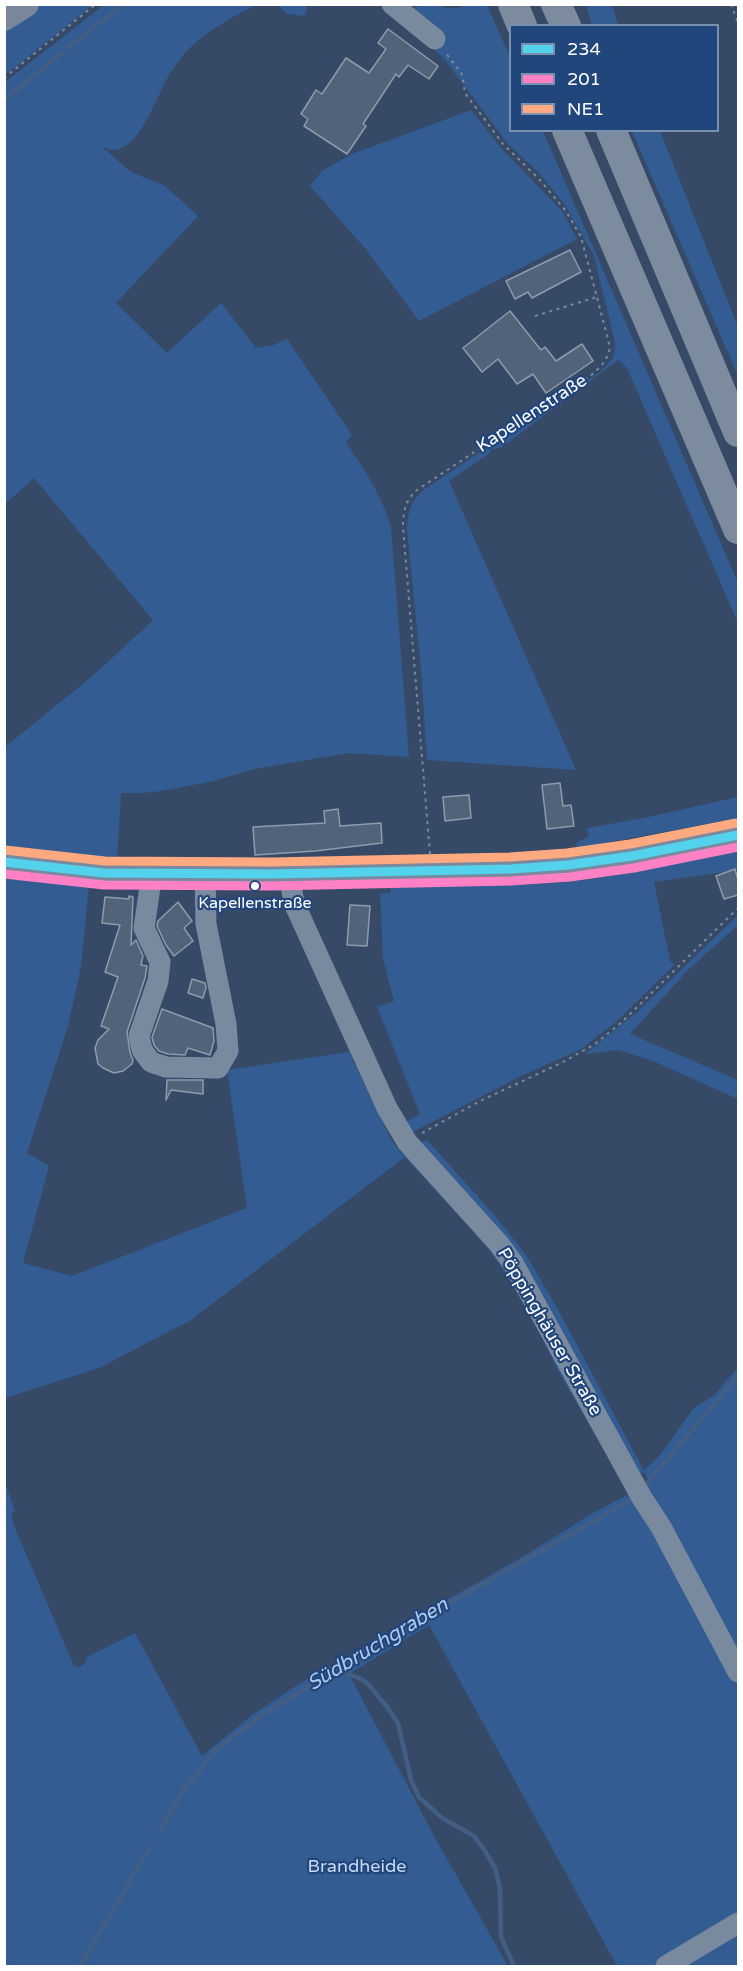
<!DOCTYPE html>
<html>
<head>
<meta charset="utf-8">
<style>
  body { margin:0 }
  #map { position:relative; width:743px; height:1971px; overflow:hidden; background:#364a67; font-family:"Varela Round",sans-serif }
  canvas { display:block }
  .frame { position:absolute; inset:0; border:6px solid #fff; pointer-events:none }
  .legend { position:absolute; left:509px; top:24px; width:210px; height:108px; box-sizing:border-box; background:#21467c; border:2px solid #7a90b0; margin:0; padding:8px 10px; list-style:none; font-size:18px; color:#fff }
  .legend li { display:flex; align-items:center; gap:12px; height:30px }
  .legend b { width:30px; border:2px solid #7a90b0 }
</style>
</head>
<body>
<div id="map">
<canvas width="743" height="1971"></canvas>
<div class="frame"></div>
<ul class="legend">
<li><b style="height:8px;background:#53d2ee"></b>234</li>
<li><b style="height:8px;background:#ff80c5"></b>201</li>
<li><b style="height:8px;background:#ffa980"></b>NE1</li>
</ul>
</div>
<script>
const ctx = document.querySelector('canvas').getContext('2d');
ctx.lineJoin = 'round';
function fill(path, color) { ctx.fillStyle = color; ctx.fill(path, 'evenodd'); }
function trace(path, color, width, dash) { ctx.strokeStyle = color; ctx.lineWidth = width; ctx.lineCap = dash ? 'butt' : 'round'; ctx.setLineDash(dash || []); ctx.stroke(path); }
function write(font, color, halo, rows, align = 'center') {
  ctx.font = font + ' "Varela Round",sans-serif'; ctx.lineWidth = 4.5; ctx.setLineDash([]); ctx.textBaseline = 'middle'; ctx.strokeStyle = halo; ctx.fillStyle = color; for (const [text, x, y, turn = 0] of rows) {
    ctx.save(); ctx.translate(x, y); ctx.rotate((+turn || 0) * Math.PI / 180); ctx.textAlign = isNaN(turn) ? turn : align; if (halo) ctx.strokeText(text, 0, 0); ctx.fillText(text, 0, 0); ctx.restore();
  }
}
const green = new Path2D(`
  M40,5H93L5,75V26Z
  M104,5H256C236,15 210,29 193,45C183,54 175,65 168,77C157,96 142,142 119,149C113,151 107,149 102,147L131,172L165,186L198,216L116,303L167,353L221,303L256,348L274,345L287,339L352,435L346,442C364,470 382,495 391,527L409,757L349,753L254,769L214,781L161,791L143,793H121L117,858L4,846L5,747L95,674L153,620L34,478L5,504V82Z
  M277,5H306L307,9L304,16L288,14Z
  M421,5H443L444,8H460V5H487L510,57V130L543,131L738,583V623L627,368L618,360L506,444L500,448L492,449L488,454L449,481L576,770L427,760L421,669L407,529C408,512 411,500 425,489L600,372L614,357L615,342L594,256L565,205L539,173L508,144L445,60L398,15Z
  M586,5H612L618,25H592Z
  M471,110L502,149L562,211L577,239L419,321L364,247L310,186L322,171L352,154Z
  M632,131H660L738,327V376Z
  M738,797V818L577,848L576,843L589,836L587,828L644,818Z
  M738,851V870L654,882L670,961L674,965L616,1022L581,1049L517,1078L411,1133L404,1123L420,1114L377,1007L394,1001L383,958L380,893H390L391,886C449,884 508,887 566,882C624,876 682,862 738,851Z
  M5,879L89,884L81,967L68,1026L27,1153L49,1166L23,1263L72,1276L247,1208L227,1070L349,1052L391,1140L404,1156L405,1152L411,1154L487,1237L508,1262L633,1491L649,1481L644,1472L634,1478L522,1270L505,1246L417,1145L427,1140L496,1217L526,1255L555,1304L644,1471L660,1455L693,1409L713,1396L738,1368V1966H617L429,1625L349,1674L434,1836L508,1966H5L4,1480L15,1511L11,1514L15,1528L73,1664C80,1671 85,1664 87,1657L135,1633L202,1756L252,1715L299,1684L526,1555L591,1514L629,1494L561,1376L550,1355L545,1340L516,1288L487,1247L405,1157L191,1320L99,1368L5,1398Z
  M738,915V925L688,970L630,1034L738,1080V1099L653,1061L618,1050L585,1054L636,1013Z`);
const stream = new Path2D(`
  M69,47L124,4
  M4,100L62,53
  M643,1485L649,1481L738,1376
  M335,1668L363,1680L369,1685L387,1707L398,1723L411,1780L419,1797L442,1818L474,1836L485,1851L495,1868L500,1888L501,1937L514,1966
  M160,1830L185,1788L217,1749L261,1716L370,1648L631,1500
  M80,1966L150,1847`);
const building = new Path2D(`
  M388,29L438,66L429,79L408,65L399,77L396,74L363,124L366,126L347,154L304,126L308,119L301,114L316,90L322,94L346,58L369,73L386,49L378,43Z
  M570,250L581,272L532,298L528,292L515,299L506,281Z
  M510,311L541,350L545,347L556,361L582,344L593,361L546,393L533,374L517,384L498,359L482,372L463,348Z
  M560,783L563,806L571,805L574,826L547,829L542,785Z
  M469,795L471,818L445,821L443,797Z
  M338,809L340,826L381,823L382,843L315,851L255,855L253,827L325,823L324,811Z
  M735,869L738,880V895L724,899L716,876Z
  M129,896L133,897L131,945L136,940L143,956L141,965L147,966L145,978L127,1032L130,1053L133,1060L132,1064L123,1071L114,1073L103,1068L98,1064L95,1048L98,1040L109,1029L101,1026L118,977L105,972L120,925L102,923L105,897L129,899Z
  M178,902L192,921L184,928L193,941L174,956L166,945L157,926L158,921Z
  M350,905L370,906L367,946L347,945Z
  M192,979L205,983L206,988L203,998L188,993Z
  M162,1009L213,1028L214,1041L210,1055L188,1048L185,1055L168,1054L159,1051L154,1045L152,1037Z
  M167,1080H203V1094L171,1090L166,1100Z`);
const path = new Path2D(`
  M731,4L738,23
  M4,78L96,4
  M535,316L597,297
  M430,854L403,527C403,512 405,500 417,490L594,373C602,365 608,359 610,347L581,237L566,211L538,178L503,144L465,93L462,74L445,52
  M422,1133L480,1101L563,1062L595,1044L622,1022L738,908`);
const minor = new Path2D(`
  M392,4L435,39
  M4,862L104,873L272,874L511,869L568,865L632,856L738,835
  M152,873L144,928L160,962L158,981L139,1036L142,1050L151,1062L166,1067L218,1068L228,1051L226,1024L206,924L205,873
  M289,873L294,903L387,1108L407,1142L499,1244L513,1263L642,1498L661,1527L738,1672
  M666,1966L738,1923`);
const major = new Path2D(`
  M4,18L26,4`);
const highway = new Path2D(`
  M513,4L522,26
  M556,4L566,26
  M567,130L738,529
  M611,130L738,432`);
const bus1 = new Path2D(`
  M4,862L104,873L272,874L511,869L568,865L632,856L738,835`);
const bus2 = new Path2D(`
  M4,874L104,885L272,886L511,881L570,877L634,868L738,847`);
const bus3 = new Path2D(`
  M5,850L105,861L272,862L510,857L567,853L630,844L736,823`);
const markers = [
  [255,886,5,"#fff"]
];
const busNames = [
  ["Kapellenstraße",255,904]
];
const streetNames = [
  ["Kapellenstraße",532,414,-33],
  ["Pöppinghäuser Straße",549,1332,60]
];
const parkNames = [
  ["Brandheide",357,1867]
];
const waterNames = [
  ["Südbruchgraben",378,1645,-31]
];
fill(green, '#335c93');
trace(stream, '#435e85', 4.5);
fill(building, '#516279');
trace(building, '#8e9bad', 1.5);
trace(path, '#7a8a9e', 2, [3, 4.5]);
trace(minor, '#7a8a9e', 21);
trace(major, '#79879d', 26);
trace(highway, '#7d8b9e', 30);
trace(bus1, '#53d2ee', 9);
trace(bus2, '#ff80c5', 9);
trace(bus3, '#ffa980', 9);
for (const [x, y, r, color] of markers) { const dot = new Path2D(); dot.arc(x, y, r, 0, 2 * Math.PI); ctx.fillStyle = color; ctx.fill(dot); trace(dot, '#21467c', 2); }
write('16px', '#fff', '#21467c', busNames);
write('18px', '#fff', '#21467c', streetNames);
write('18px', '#c7daf5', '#21467c', parkNames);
write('italic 20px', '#aecaee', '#21467c', waterNames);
</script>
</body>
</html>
